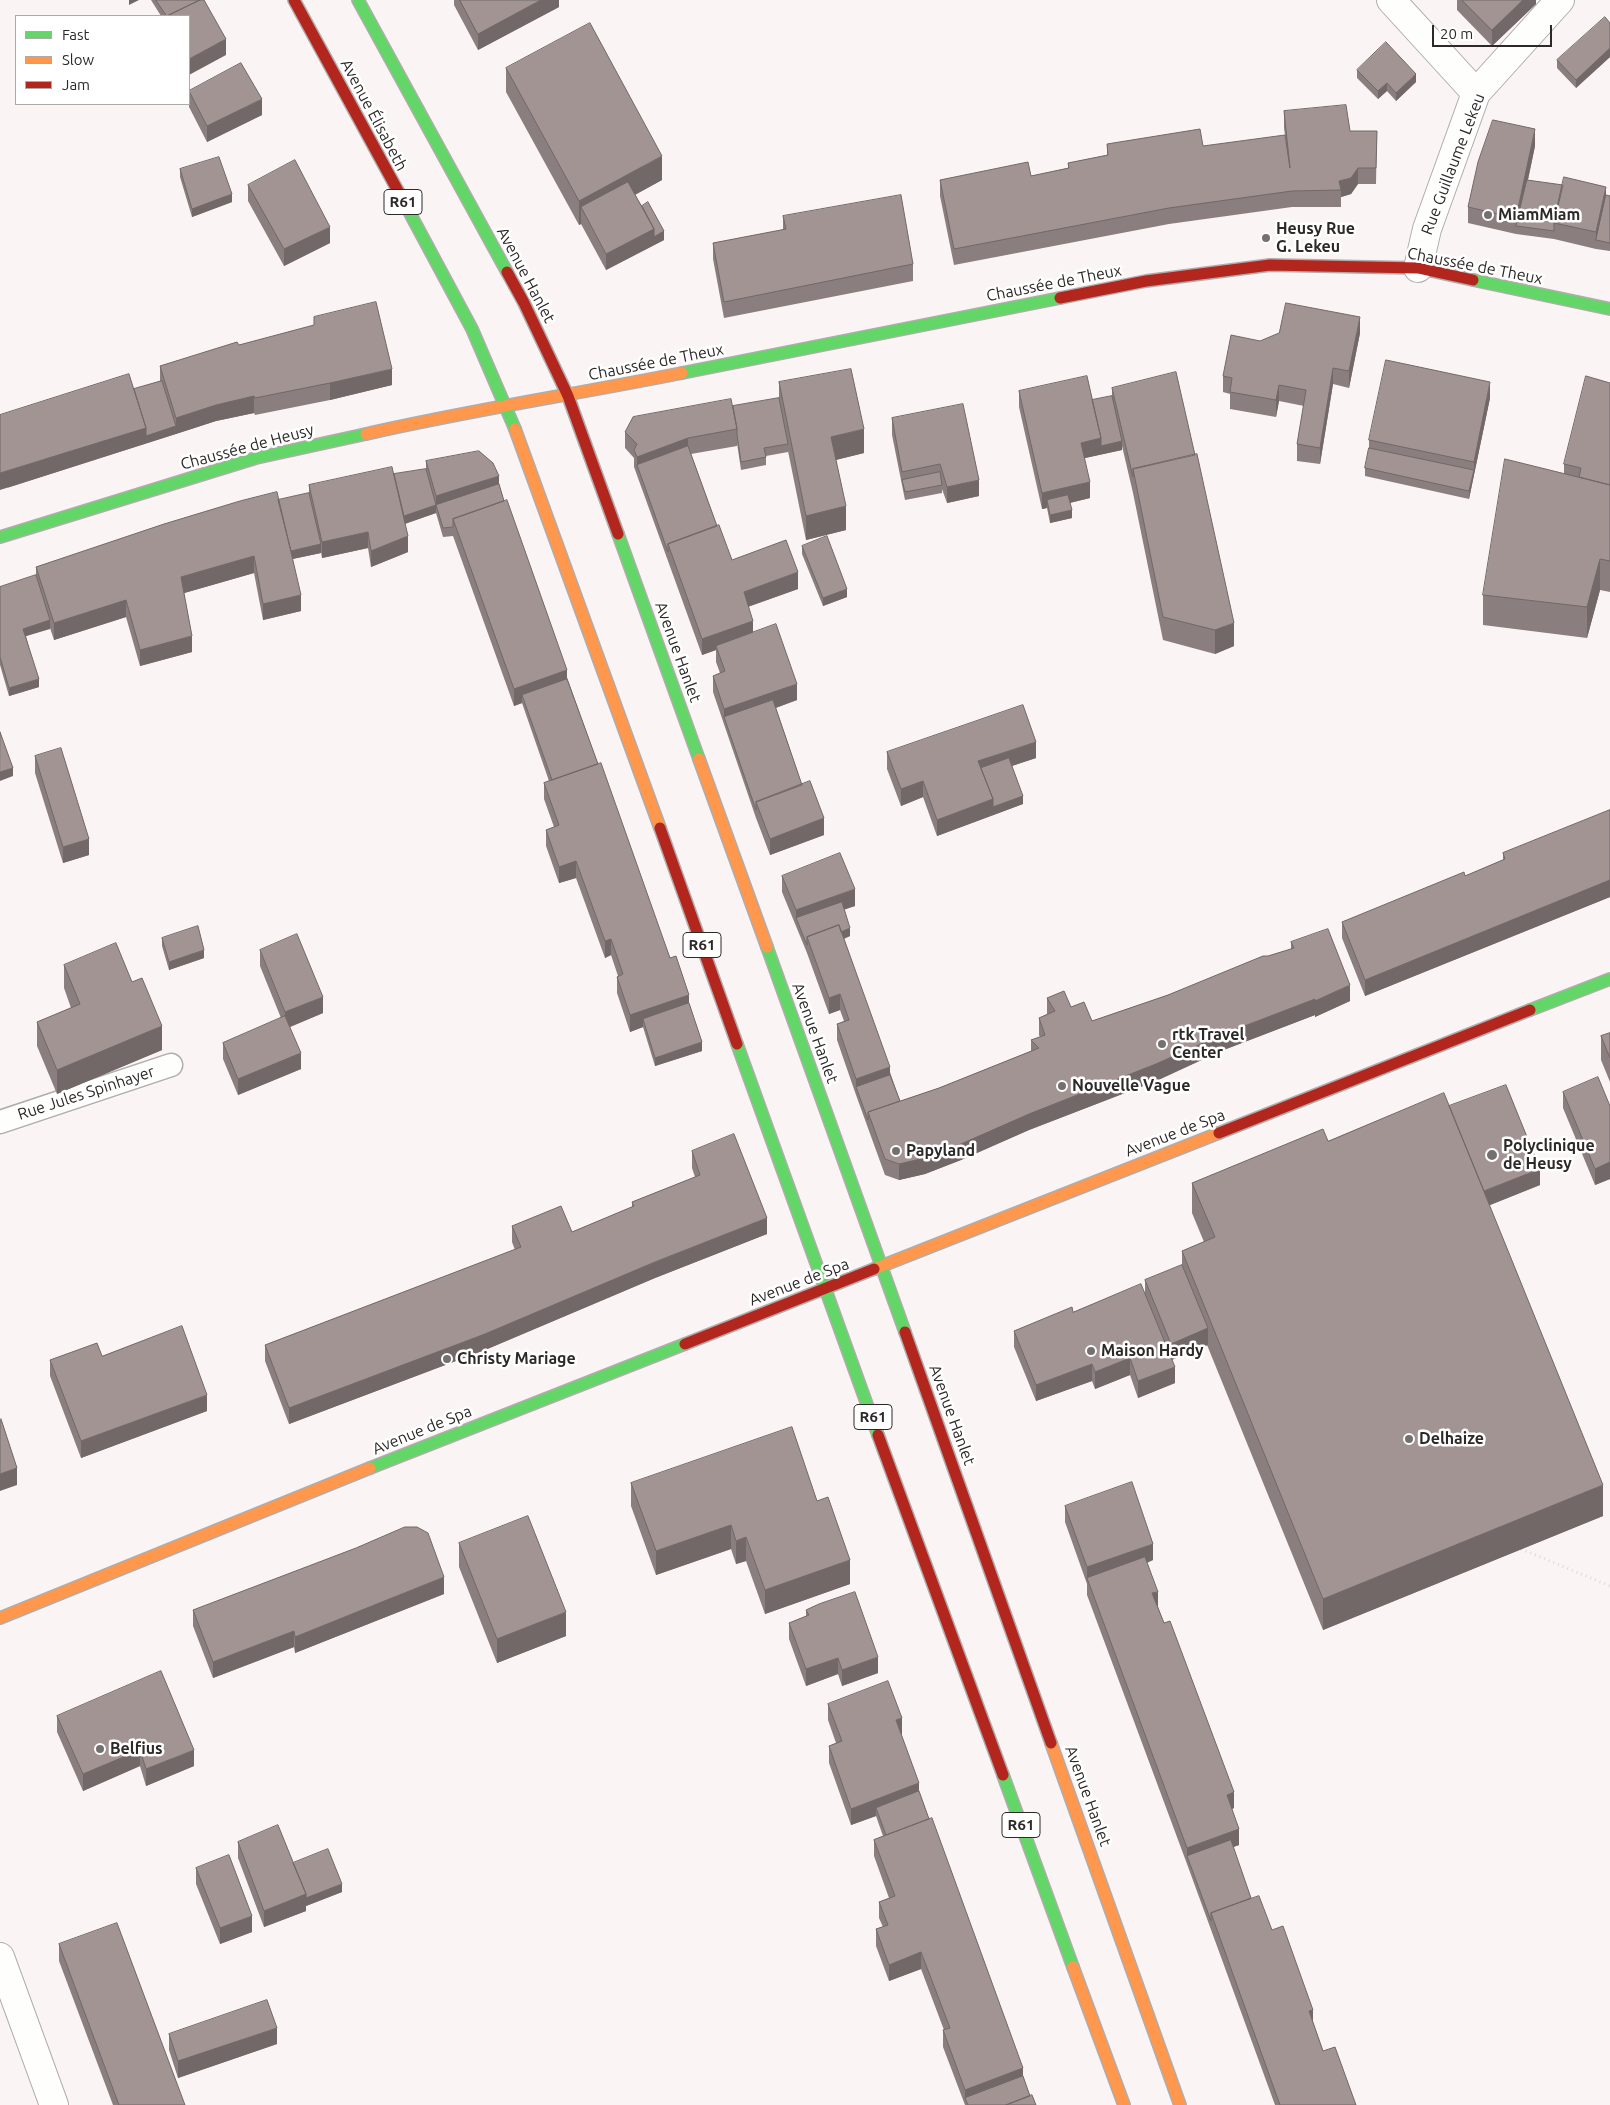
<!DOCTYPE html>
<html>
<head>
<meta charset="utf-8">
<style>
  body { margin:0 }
  #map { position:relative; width:1610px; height:2105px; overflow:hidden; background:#faf5f4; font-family:Ubuntu,sans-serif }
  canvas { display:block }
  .legend { position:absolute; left:15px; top:15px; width:175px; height:90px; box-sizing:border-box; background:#fff; border:1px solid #aba9a9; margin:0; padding:6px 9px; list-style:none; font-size:15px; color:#2c2928 }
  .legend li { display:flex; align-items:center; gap:10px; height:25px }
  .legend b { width:25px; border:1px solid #aba9a9 }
  .scale { position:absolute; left:1432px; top:25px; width:120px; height:22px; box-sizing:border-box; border:2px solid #2c2928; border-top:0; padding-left:6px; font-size:15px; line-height:18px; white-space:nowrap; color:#2c2928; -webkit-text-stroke:4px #fff; paint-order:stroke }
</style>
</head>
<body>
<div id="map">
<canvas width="1610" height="2105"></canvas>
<ul class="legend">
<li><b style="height:6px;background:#63d668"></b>Fast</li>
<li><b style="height:6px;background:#ff974d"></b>Slow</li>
<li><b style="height:6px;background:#b3261e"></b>Jam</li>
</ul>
<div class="scale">20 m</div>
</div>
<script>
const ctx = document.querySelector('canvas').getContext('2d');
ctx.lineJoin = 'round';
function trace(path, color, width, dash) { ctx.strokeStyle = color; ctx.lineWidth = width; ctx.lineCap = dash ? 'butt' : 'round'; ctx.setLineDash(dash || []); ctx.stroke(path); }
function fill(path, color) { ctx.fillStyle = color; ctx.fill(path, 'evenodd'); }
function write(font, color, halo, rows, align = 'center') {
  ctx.font = font + ' Ubuntu,sans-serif'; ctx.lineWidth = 5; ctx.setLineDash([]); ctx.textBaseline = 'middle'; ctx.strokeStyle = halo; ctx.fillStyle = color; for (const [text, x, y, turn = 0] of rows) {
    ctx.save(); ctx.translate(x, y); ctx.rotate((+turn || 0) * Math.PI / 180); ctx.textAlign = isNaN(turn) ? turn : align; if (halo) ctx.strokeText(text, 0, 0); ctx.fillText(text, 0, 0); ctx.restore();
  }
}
const path = new Path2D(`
  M1521,1549L1610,1586`);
const lane = new Path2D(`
  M0,1122L171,1065`);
const street = new Path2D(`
  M1391,0L1476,93
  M1418,268L1427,229L1476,93L1560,0
  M0,1957L54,2105`);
const fast = new Path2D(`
  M358,0L507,272
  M398,191L472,329L515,429
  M1473,280L1610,309
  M682,373L1060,298
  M618,534L699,759
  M0,537L256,458L366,434
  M767,947L905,1332
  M1530,1010L1610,979
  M737,1044L878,1435
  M370,1468L685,1344
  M1003,1775L1073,1967`);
const slow = new Path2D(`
  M515,429L660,828
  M366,434C471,410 577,394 682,373
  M699,759L767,947
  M874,1269L1219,1133
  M0,1618L370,1468
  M1051,1743L1180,2105
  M1073,1967L1124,2105`);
const jam = new Path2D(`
  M294,0L398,191
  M507,272L524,303L568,396L618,534
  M1060,298L1146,281L1270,265L1418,268L1473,280
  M660,828L737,1044
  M1219,1133L1530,1010
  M905,1332L1051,1743
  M685,1344L874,1269
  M878,1435L1003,1775`);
const wall = new Path2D(`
  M151,0H204L226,55L189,16H161Z
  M454,0H559V7L478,50L454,5Z
  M1457,0H1536V4L1492,46L1457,10Z
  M1610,23V57L1576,88L1557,68V60Z
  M506,68L662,180L635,195L642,206L664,240L606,270L581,224L579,225L506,92Z
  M1357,70L1416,82L1396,101L1387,91L1378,99L1357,78Z
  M189,91L262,115L207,142L189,107Z
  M1284,111L1350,131H1377L1376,184H1358L1351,194L1341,197V207H1292L1169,224L954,265L940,196V180L1031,176L1068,168V163L1107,155V144L1203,146L1286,143L1284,128Z
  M1535,146L1528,180L1610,196V251L1596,249L1554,239L1516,234L1468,223V207Z
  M180,169L232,202L192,217L180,177Z
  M248,185L330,243L284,266L248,201Z
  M783,216L913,264V281L724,318L713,259V243L783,230Z
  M1360,333L1349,388L1333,384L1320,464L1297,461V444L1304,406L1279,401L1276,417L1230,409V394L1223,392V376L1260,341Z
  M239,345L392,385L330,400L255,415L254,413L216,421L7,488L134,389L160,381V366Z
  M779,382L864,453L836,460L846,530L806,540L788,451V452L766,456V465L741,470L737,443V446L691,454L717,526L732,560L798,589L748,607L753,633L797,700L776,708L802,785L824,835L770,855L756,818L713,692V676L720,673L716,662V650L702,655L634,467V458L625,448V432L733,406L779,398Z
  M1610,383V592L1600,590L1587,638L1483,625V595L1564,473V464Z
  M1112,388L1234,646L1215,654L1163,640L1133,493L1122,446V450L1084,458L1090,498L1070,503L1072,518L1050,523L1047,508L1042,509L1019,407V391L1092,400L1112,396Z
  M1490,398L1469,499L1365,476V468L1369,448V440Z
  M892,418L979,496L947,503L942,489V493L905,500L892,435Z
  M426,461L499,484L504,501L598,764L670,958L689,1003L702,1051L655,1066L643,1027L630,1032L617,993V977L618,976L611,955L605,958L576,878L559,883L546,846V830L554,827L544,799V783L549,781L522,703L514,706L453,536L443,537L436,513L405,524L408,552L371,567L368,548L322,558L321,552V553L292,559L301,611L263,620L254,573L184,593L192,652L140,666L126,617L54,640L50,628L26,636L39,687L9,696L0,665V587L36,575V567L278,500L309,493V485L394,474L426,469Z
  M802,546L847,597L823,606L802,554Z
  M887,752L1036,758L1012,766L1023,804L937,836L923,797L901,806L887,769Z
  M35,756L89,855L63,863L35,773Z
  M1610,810V897L1365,996L1342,938V922L1465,876L1503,860V853Z
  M782,876L855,906L844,909L850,936L844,939L900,1101L939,1088L1031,1051V1040L1040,1037L1039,1035V1018L1047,1014V998L1071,1007L1092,1021L1168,995L1268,956L1291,949V942L1350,1001L1315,1017V1015L1221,1051L1156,1081L1029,1130L961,1160L925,1174L899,1180L885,1175L856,1095L837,1040V1024L844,1021L840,1010L829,1014L807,953L782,892Z
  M162,938L204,958L169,970L162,946Z
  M260,950L323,1013L290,1027L301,1069L238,1095L223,1059V1043L281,1018L260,966Z
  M64,965L132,982L162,1050L57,1094L37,1046V1022L71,1008L64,988Z
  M1610,1033V1082L1601,1060V1036Z
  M1563,1092L1610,1106V1179L1595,1185L1563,1108Z
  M1449,1106L1540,1185L1489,1205L1603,1516L1323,1630L1207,1345L1172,1360L1175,1383L1138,1398L1130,1375L1095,1389L1092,1381L1036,1401L1014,1347V1331L1073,1312L1145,1294V1280L1182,1265V1251L1204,1242L1192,1213V1183L1328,1141Z
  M692,1151L767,1234L655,1278L485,1350L289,1424L265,1361V1345L515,1250L512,1242V1226L572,1232L632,1207V1202L695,1177L692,1168Z
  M50,1360L207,1411L81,1458L50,1376Z
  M631,1483L817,1501L850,1584L765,1614L746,1561L736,1564L731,1549L656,1575L631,1506Z
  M1065,1506L1153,1560L1147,1563L1158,1607L1234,1808L1232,1809L1239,1845L1233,1847L1251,1898L1272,1930L1313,2022L1323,2051L1356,2105H1275L1187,1864L1087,1595V1584L1065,1522Z
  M459,1543L566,1636L497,1663L459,1567Z
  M444,1594L295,1653L294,1647L213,1678L193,1626V1610Z
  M806,1610L878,1673L842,1686L838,1674L806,1686L789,1639V1623L806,1616Z
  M828,1704L902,1734L901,1735L919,1791L1030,2096L1036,2105H965L943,2047V2030H944L921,1969L889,1981L876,1946V1929L883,1927L879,1918V1902L889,1898L874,1856V1840L883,1836L876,1816L851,1825L829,1763V1746L836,1743L828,1720Z
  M57,1716L194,1766L146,1786L140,1766L83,1791L57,1732Z
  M238,1842L293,1863L342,1892L306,1906V1911L264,1927L238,1858Z
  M196,1868L252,1932L220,1944L196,1884Z
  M59,1944L185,2105H113L59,1961Z
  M169,2034L277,2044L178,2078L169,2050Z`);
const shadedWall = new Path2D(`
  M129,0H139L129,5Z
  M541,0H559V7L478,50V34Z
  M1523,0H1536V4L1492,46V30Z
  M226,39V55L189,75V59Z
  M1610,48V57L1576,88V80Z
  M1416,74V82L1396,101V93Z
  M1387,83V91L1378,99V91Z
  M262,99V115L207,142V126Z
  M1535,129V146L1518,226H1516V218Z
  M662,156V180L588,220L581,207V224L579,225V201Z
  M1358,168V184L1351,194L1341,197V190L1339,181Z
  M1606,187V203L1596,240V249V232Z
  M232,194V202L192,217V209Z
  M330,227V243L284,266V249Z
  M654,229L664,231V240L606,270V254Z
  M1360,317V333L1349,388V371Z
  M1333,368V384L1320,464V448Z
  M392,369V385L330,400V383Z
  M1490,382V398L1469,499V491L1474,470V462Z
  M1279,385V401L1276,417V400Z
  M254,396V413L216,421L176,434V418L216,405Z
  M176,426V434L0,490V473L146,428Z
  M864,429V453L831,461V437Z
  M688,438V455L637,465V457Z
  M1101,438L1122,441V450L1081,459V443Z
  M499,476V493L436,505V513L401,525V517L436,505V496Z
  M979,480V496L947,503V487Z
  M1090,482V498L1048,508L1047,500V508L1042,509V493Z
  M846,506V530L806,540V516Z
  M1072,510V518L1050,523V515Z
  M368,532V548L322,558V542Z
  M408,536V552L371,567V551Z
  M321,544V553L288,560V552Z
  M254,556V573L181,594V577Z
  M1600,559V590L1587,638V607Z
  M798,572V589L744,608V592Z
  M847,589V597L823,606V598Z
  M301,595V611L263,620V604Z
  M126,600V617L54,640V623Z
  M50,620V629L23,637V629Z
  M753,621V637L716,646V650L702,655V639Z
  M1234,623V646L1215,654V630Z
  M192,636V652L140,666V650Z
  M567,670V687L522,695V703L514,706V689Z
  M39,679V687L9,696V688Z
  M797,684V700L727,725L724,717V709Z
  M1036,742V758L981,776L978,761Z
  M13,768V776L0,781V772Z
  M923,781V797L901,806V789Z
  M1023,796V804L937,836V820L993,799Z
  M824,818V835L770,855V839Z
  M89,839V855L63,863V847Z
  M576,861V878L559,883V867Z
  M1610,880V897L1365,996V980Z
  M855,889V906L799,925L796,918V910Z
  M850,928V936L812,951L810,944Z
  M611,939V955L605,958V941Z
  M204,950V958L169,970V962Z
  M1350,985V1001L1315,1017V1001Z
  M840,994V1010L829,1014V998Z
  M689,995V1011L643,1019V1027L630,1032V1015Z
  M323,997V1013L285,1029V1012Z
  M1315,999V1015L1221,1051L1156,1081L1029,1130L961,1160L925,1174L899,1180V1164L1029,1114L1221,1035Z
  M162,1026V1050L57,1094V1070Z
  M702,1042V1051L655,1066V1058Z
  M301,1053V1069L238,1095V1079Z
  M890,1067V1083L856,1087V1079Z
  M1610,1162V1179L1595,1185V1169Z
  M1540,1169V1185L1478,1210V1194Z
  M767,1218V1234L655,1278L485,1350L289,1424V1408Z
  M1208,1328V1345L1171,1360V1344Z
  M1130,1358V1375L1095,1389V1372Z
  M1092,1364V1381L1036,1401V1385Z
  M1175,1367V1383L1138,1398V1381Z
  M207,1395V1411L81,1458V1441Z
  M17,1468V1485L0,1491V1474Z
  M1603,1485V1516L1323,1630V1599Z
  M731,1525V1549L656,1575V1551Z
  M746,1537V1561L736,1564V1541Z
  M1153,1544V1560L1089,1583L1087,1578V1584V1567Z
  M850,1560V1584L765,1614V1590Z
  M444,1577V1594L295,1653V1637Z
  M1158,1592V1608L1152,1593Z
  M566,1612V1636L497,1663V1639Z
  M294,1631V1647L213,1678V1662Z
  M878,1657V1673L842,1686V1670Z
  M838,1658V1674L806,1686V1669Z
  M902,1718V1734L896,1737V1720Z
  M140,1750V1766L83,1791V1774Z
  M194,1750V1766L146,1786V1769Z
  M919,1783V1800L876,1808V1816L851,1825V1809Z
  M1234,1792V1808L1227,1811V1795Z
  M1239,1829V1845L1190,1863L1187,1856V1864V1848Z
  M342,1884V1892L306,1906V1911L264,1927V1911L306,1894Z
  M252,1916V1932L220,1944V1928Z
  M921,1952V1969L889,1981V1965Z
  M1313,2010V2026L1309,2011Z
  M277,2028V2044L178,2078V2061Z
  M1023,2068V2085L965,2098V2090Z`);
const building = new Path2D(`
  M156,0H200L167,16Z
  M200,0H204L226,39L189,59V16H167Z
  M460,0H541L478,34Z
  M1462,0H1523L1492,30Z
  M1605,17L1610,23V48L1576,80L1557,60Z
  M590,23L662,156L579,201L506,68Z
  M1386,42L1416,74L1396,93L1387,83L1378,91L1357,70Z
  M241,63L262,99L207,126L189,91Z
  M1346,105L1350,131H1377L1376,168H1358L1351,178L1339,181L1341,190L1292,191L1169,208L954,249L940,180L1028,162L1031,176L1069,168L1068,163L1108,155L1107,144L1200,129L1203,146L1285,135L1290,168L1284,111Z
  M1493,120L1535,129L1516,218L1468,207L1478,162Z
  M219,157L232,194L192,209L180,169Z
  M295,160L330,227L284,249L248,185Z
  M1564,177L1606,187L1596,232L1554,223Z
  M1527,180L1563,185L1554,223V231L1516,226Z
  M628,182L654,229L606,254L581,207Z
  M901,195L913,264L724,302L713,243L786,229L783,216Z
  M1606,195L1610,196V243L1596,240Z
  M648,202L664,231L654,237V229L642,206Z
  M376,302L392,369L330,383L255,398L254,396L216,405L176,418L160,366L237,342L239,345L314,325V317Z
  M1286,303L1360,317L1349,371L1333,368L1320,448L1297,444L1306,390L1279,385L1276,400L1230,392L1232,378L1223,376L1231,335L1260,341L1279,333Z
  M1386,360L1490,382L1474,462L1369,440Z
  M851,369L864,429L831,437L846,506L806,516L779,382Z
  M1176,372L1195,455L1133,469V477L1112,388Z
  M129,374L146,428L0,473V415Z
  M1087,376L1101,438L1081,443L1090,482L1042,493L1019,391Z
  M1586,376L1610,383V485L1579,477L1581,468L1564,464Z
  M162,381L176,426L146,436V428L134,389Z
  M1112,396L1122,441L1101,446V438L1092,400Z
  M779,398L788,444L764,448L766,457L741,462L737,435V429L733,406Z
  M731,399L737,429L688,438L637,457L634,450L637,444L625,432L633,417Z
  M963,404L979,480L947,487L940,464L902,472L892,418Z
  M688,446L717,526L668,544V552L637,465Z
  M1369,448L1474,470L1469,491L1365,468Z
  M479,451L493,463L499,476L436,496L426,461Z
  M1197,454L1234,623L1215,630L1163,617L1133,469Z
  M1505,459L1610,485V561L1600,559L1587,607L1483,595Z
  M392,467L408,536L371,551L368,532L322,542L309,485Z
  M426,469L436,505L404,516L394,474Z
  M940,472L942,485L905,492L902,480Z
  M499,484L504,501L453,519V527L443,528L436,505Z
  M277,492L301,595L263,604L254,556L181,577L192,636L140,650L126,600L54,623L36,567L164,524L240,501Z
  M309,493L321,544L291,551L278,500Z
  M1068,495L1072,510L1050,515L1047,500Z
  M507,500L567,670L514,689L453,519Z
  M719,525L732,560L786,540L798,572L744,592L753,621L702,639L668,544Z
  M827,536L847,589L823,598L802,546Z
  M36,575L50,620L23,629L39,679L9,688L0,657V587Z
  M776,624L797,684L724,709L713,676L725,671L716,646Z
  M567,679L598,764L552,780L522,695Z
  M773,700L802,785L756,802V810L724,717Z
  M1023,705L1036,742L978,761L993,799L937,820L923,781L901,789L887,752Z
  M0,732L13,768L0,772Z
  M61,748L89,839L63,847L35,756Z
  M1009,758L1023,796L993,807V799L981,768Z
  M601,763L670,958L676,956L689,995L630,1015L617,977L623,974L611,939L605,941L576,861L559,867L546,830L559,825L544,783Z
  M810,781L824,818L770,839L756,802Z
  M1610,810V880L1365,980L1342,922L1464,872L1465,876L1505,859L1503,853Z
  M840,853L855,889L796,910L782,876Z
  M842,902L850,928L841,932L839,925L807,937V945L796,918Z
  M839,925L890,1067L856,1079L837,1024L849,1020L840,994L829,998L807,937Z
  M198,926L204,950L169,962L162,938Z
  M1328,929L1350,985L1315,1001V999L1221,1035L1156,1064L1029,1114L961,1144L925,1158L899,1164L885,1159L868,1112L939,1088L1039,1048L1031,1040L1045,1035L1039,1018L1055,1011L1047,998L1064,991L1071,1007L1084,1002L1092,1021L1168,995L1263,956H1268L1294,948L1291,942Z
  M297,934L323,997L285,1012L260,950Z
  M116,943L132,982L142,978L162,1026L57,1070L37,1022L80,1004L64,965Z
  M689,1003L702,1042L655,1058L643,1019Z
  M285,1016L301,1053L238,1079L223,1043Z
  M1610,1033V1058L1601,1036Z
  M890,1075L900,1101L868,1112V1120L856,1087Z
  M1598,1077L1610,1106V1162L1595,1169L1563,1092Z
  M1506,1085L1540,1169L1484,1191L1449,1106Z
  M1444,1093L1603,1485L1323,1599L1182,1251L1215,1237L1192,1183L1323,1129L1328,1141Z
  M734,1134L767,1218L655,1262L485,1334L289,1408L265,1345L521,1247L512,1226L561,1206L572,1232L634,1206L632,1202L700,1175L692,1151Z
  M1182,1265L1208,1328L1171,1344L1145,1280Z
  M1141,1284L1175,1367L1138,1381L1130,1358L1095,1372L1092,1364L1036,1385L1014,1331L1072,1307L1073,1312Z
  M182,1326L207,1395L81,1441L50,1360L97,1343L102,1356Z
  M1,1419L17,1468L0,1474V1420Z
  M792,1427L817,1501L828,1497L850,1560L765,1590L746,1537L736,1541L731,1525L656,1551L631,1483Z
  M1132,1482L1153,1544L1087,1567L1065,1506Z
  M528,1516L566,1612L497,1639L459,1543Z
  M405,1527H417L428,1533L444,1577L295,1637L294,1631L213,1662L193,1610L356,1548Z
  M1145,1557L1158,1592L1152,1593L1164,1623L1170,1621L1234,1792L1227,1795L1239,1829L1187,1848L1087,1578Z
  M855,1592L878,1657L842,1670L838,1658L806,1669L789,1623L809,1615L806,1610L819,1604Z
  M161,1671L194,1750L146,1769L140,1750L83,1774L57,1716Z
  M888,1681L902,1718L896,1720L919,1783L851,1809L829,1746L842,1741L828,1704Z
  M919,1791L929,1819L886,1835L876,1808Z
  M932,1818L1023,2068L965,2090L943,2030L950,2028L921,1952L889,1965L876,1929L888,1925L879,1902L895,1896L874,1840Z
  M278,1825L306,1894L264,1911L238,1842Z
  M1231,1840L1251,1898L1211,1913V1921L1187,1856Z
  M328,1849L342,1884L306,1898V1894L293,1863Z
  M229,1855L252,1916L220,1928L196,1868Z
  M1259,1896L1272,1930L1283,1926L1313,2010L1309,2011L1323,2051L1335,2047L1356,2105H1280L1211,1913Z
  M117,1923L185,2105H119L59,1944Z
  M267,2000L277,2028L178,2061L169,2034Z
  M1023,2076L1030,2096L1006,2105H968L965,2098Z
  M1032,2095L1036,2105H1006Z`);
const markers = [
  [1488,215,5,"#74706f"],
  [1266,238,5,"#74706f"],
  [1162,1044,5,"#74706f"],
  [1062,1086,5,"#74706f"],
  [896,1151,5,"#74706f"],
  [1492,1155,6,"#74706f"],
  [1091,1351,5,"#74706f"],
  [447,1359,5,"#74706f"],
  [1409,1439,5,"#74706f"],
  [100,1749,5,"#74706f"]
];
const shields = [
  [403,202,38],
  [702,945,38],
  [873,1417,38],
  [1021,1825,38]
];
const shieldNames = [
  ["R61",403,202],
  ["R61",702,945],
  ["R61",873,1417],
  ["R61",1021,1825]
];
const streetNames = [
  ["Avenue Élisabeth",374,115,62],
  ["Rue Guillaume Lekeu",1453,164,-69],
  ["Chaussée de Theux",1475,266,11],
  ["Avenue Hanlet",526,275,62],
  ["Chaussée de Theux",1054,283,-11],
  ["Chaussée de Theux",656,362,-11],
  ["Chaussée de Heusy",247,447,-15],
  ["Avenue Hanlet",678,652,70],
  ["Avenue Hanlet",815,1033,70],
  ["Rue Jules Spinhayer",86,1093,-18],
  ["Avenue de Spa",1175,1133,-21],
  ["Avenue de Spa",799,1282,-21],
  ["Avenue Hanlet",952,1415,70],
  ["Avenue de Spa",422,1430,-22],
  ["Avenue Hanlet",1088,1796,70]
];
const poiNames = [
  ["MiamMiam",1498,215],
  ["Heusy Rue",1276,229],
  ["G. Lekeu",1276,247],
  ["rtk Travel",1172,1035],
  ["Center",1172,1053],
  ["Nouvelle Vague",1072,1086],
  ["Polyclinique",1503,1146],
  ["de Heusy",1503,1164],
  ["Papyland",906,1151],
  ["Maison Hardy",1101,1351],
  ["Christy Mariage",457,1359],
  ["Delhaize",1419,1439],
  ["Belfius",110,1749]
];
trace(lane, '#b0acac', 25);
trace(street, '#b0acac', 30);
trace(fast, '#b0acac', 14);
trace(slow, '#b0acac', 14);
trace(jam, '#b0acac', 14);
trace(path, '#dad9d9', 3, [1, 4]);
trace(lane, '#fefefd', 22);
trace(street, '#fefefd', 28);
trace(fast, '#63d668', 11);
trace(slow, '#ff974d', 11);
trace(jam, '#b3261e', 11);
fill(wall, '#8a7f7e');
fill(shadedWall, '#716867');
fill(building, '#a19493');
trace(building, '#716867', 1);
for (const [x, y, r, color] of markers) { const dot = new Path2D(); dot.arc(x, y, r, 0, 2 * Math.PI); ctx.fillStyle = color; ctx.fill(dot); trace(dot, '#fff', 2); }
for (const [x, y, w] of shields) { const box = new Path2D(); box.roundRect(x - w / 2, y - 12.5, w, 25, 4); ctx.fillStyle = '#fff'; ctx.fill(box); trace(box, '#2c2928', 1); }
write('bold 15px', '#2c2928', null, shieldNames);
write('16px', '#2c2928', '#fff', streetNames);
write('bold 16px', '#2c2928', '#fff', poiNames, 'left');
</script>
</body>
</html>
